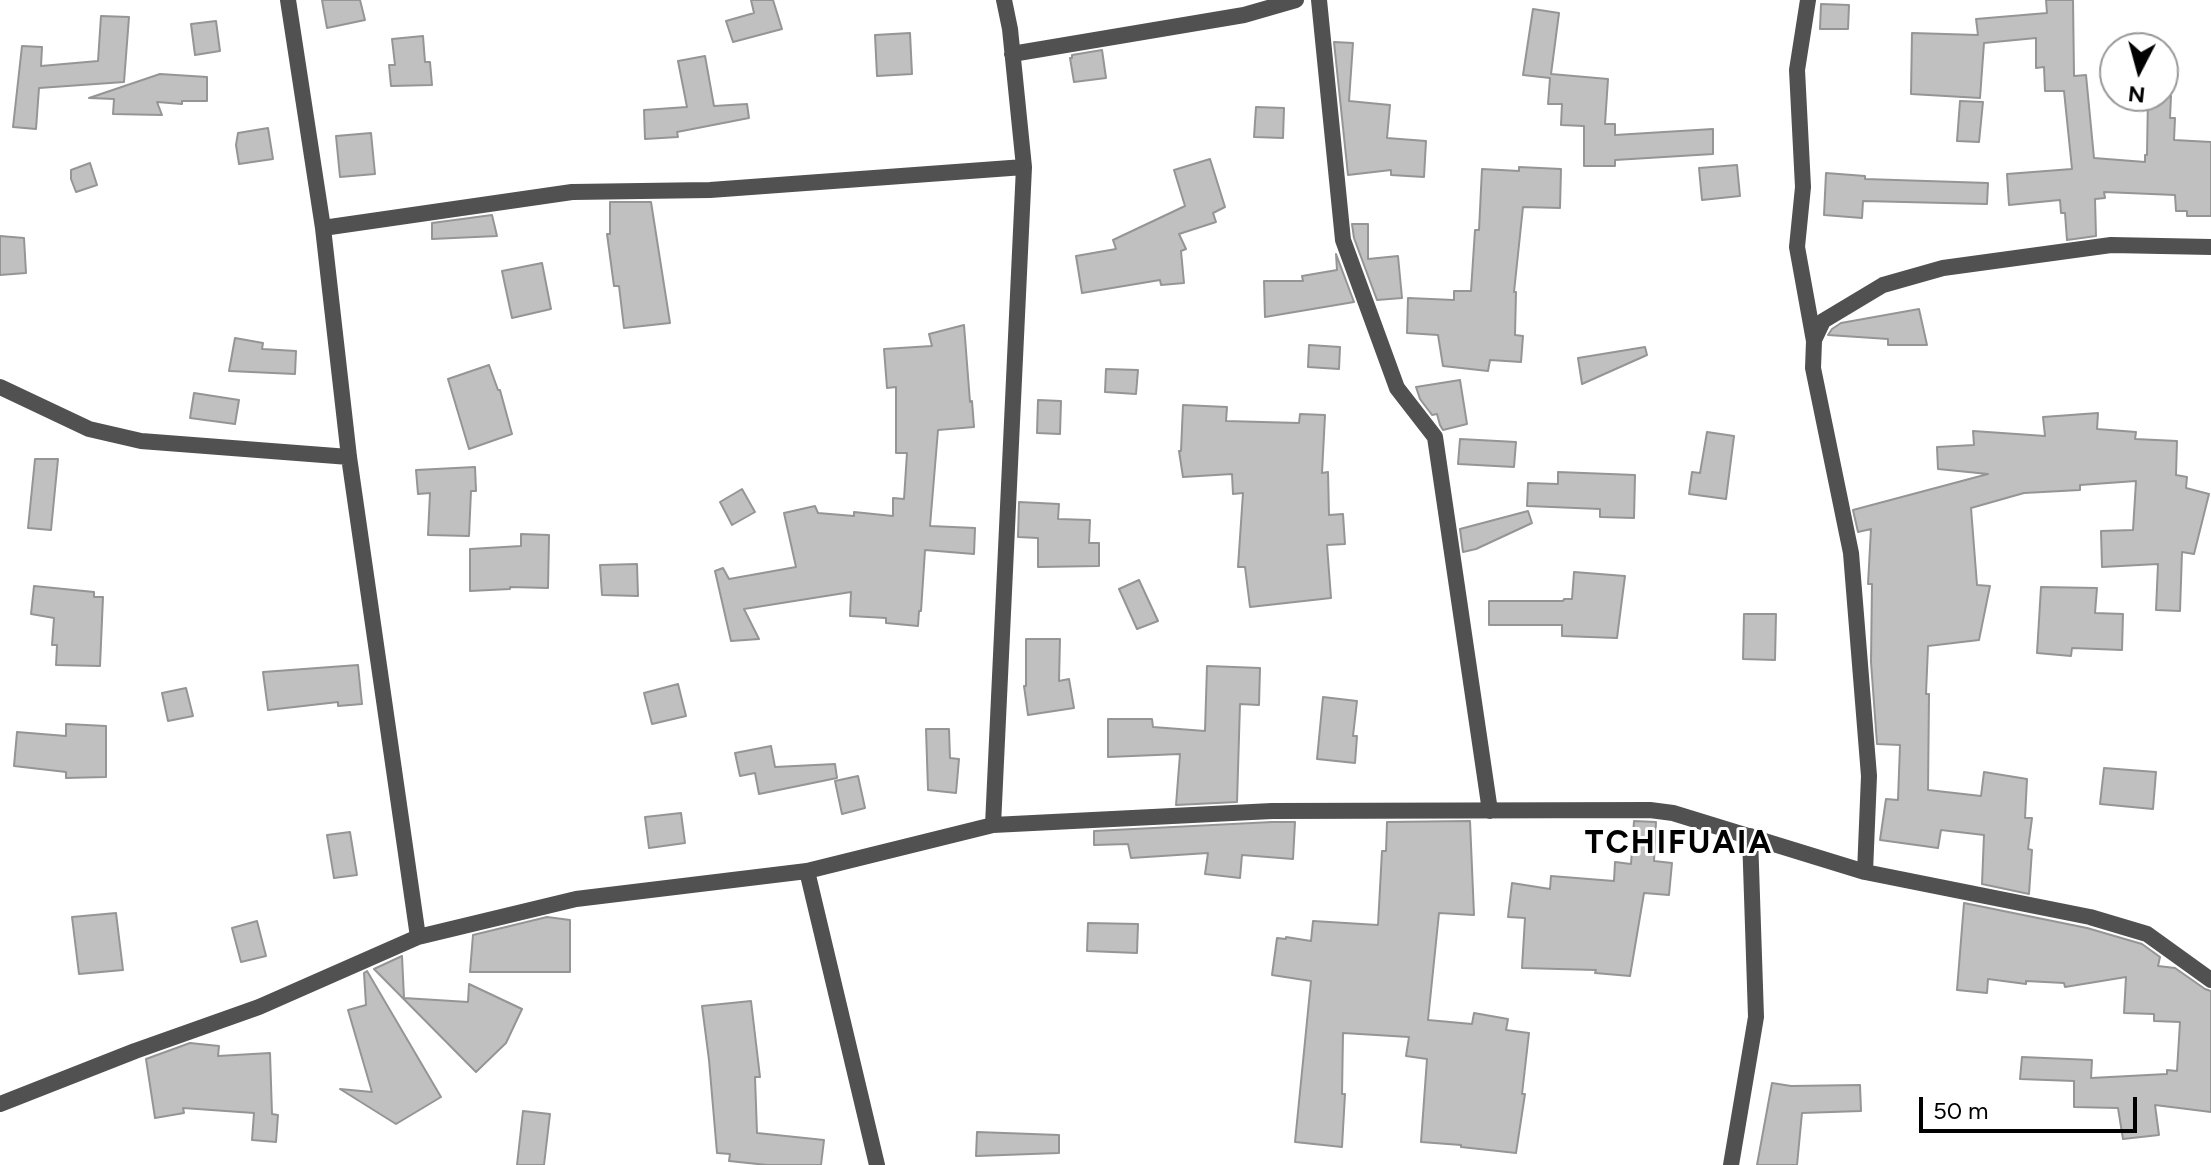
<!DOCTYPE html>
<html>
<head>
<meta charset="utf-8">
<style>
  body { margin:0 }
  #map { position:relative; width:2211px; height:1165px; overflow:hidden; background:#fff; font-family:Figtree,sans-serif }
  canvas { display:block }
  .north { position:absolute; left:2099px; top:32px; width:80px; height:80px; box-sizing:border-box; background:#fff; border:2px solid #999; border-radius:50%; rotate:186deg; font-size:22px; font-weight:700; line-height:32px; text-align:center; color:#000 }
  .north::after { content:''; display:block; margin:auto; width:28px; height:36px; background:#000; clip-path:polygon(50% 0,100% 100%,50% 72%,0 100%) }
  .scale { position:absolute; left:1919px; top:1097px; width:218px; height:36px; box-sizing:border-box; border:4px solid #000; border-top:0; padding-left:10px; font-size:24px; line-height:28px; white-space:nowrap; color:#000; -webkit-text-stroke:6px #fff; paint-order:stroke }
</style>
</head>
<body>
<div id="map">
<canvas width="2211" height="1165"></canvas>
<div class="north">N</div>
<div class="scale">50 m</div>
</div>
<script>
const ctx = document.querySelector('canvas').getContext('2d');
ctx.lineJoin = 'round';
function fill(path, color) { ctx.fillStyle = color; ctx.fill(path, 'evenodd'); }
function trace(path, color, width, dash) { ctx.strokeStyle = color; ctx.lineWidth = width; ctx.lineCap = dash ? 'butt' : 'round'; ctx.setLineDash(dash || []); ctx.stroke(path); }
function write(font, color, halo, rows, align = 'center') {
  ctx.font = font + ' Figtree,sans-serif'; ctx.lineWidth = 6; ctx.setLineDash([]); ctx.textBaseline = 'middle'; ctx.strokeStyle = halo; ctx.fillStyle = color; for (const [text, x, y, turn = 0] of rows) {
    ctx.save(); ctx.translate(x, y); ctx.rotate((+turn || 0) * Math.PI / 180); ctx.textAlign = isNaN(turn) ? turn : align; if (halo) ctx.strokeText(text, 0, 0); ctx.fillText(text, 0, 0); ctx.restore();
  }
}
const building = new Path2D(`
  M322,0H360L365,20L327,28Z
  M751,0H773L782,29L733,42L726,21L754,13Z
  M2046,0H2073L2074,76L2086,75L2094,158L2145,162V155H2147L2148,96H2171L2170,118H2175L2174,140L2211,142V216H2187V211H2176L2175,195L2104,192L2105,198L2095,199L2096,236L2067,240L2065,213H2061L2060,200L2009,205L2007,174L2072,169L2064,91H2045L2044,67L2036,68V38L1984,43L1980,98L1911,94L1912,33L1978,35L1976,19L2047,13Z
  M1821,4L1849,5L1848,29H1820Z
  M1533,9L1559,13L1551,74L1608,79L1605,124H1615V135L1713,129V154L1615,160V166H1584V126L1561,125L1562,104H1548L1550,78L1523,75Z
  M101,16L129,17L124,82L39,88L36,129L13,127L22,46L42,47L41,66L98,61Z
  M216,21L220,51L195,55L191,24Z
  M910,33L912,74L877,76L875,35Z
  M423,36L425,62H430L432,85L391,86L389,65H395L392,39Z
  M1334,42L1353,43L1349,101L1390,105L1387,138L1426,141L1424,177L1391,175V170L1348,175Z
  M1102,50L1106,78L1074,82L1070,58H1072V55Z
  M705,56L714,106L747,104L749,118L677,132L678,137L645,139L644,110L687,107L678,61Z
  M160,74L207,77V101H182V104L157,102L162,115L113,114L114,99L89,98Z
  M1960,101L1983,102L1979,142L1957,141Z
  M1256,107L1284,108L1283,138L1254,137Z
  M268,128L273,159L239,164L236,145L238,133Z
  M371,133L375,174L340,177L336,136Z
  M1210,159L1225,207L1213,213L1216,222L1179,234L1186,249L1181,251L1184,283L1161,285L1160,280L1082,293L1076,256L1116,249L1113,240L1185,206L1174,170Z
  M90,163L97,185L76,192L71,179V170Z
  M1737,165L1740,196L1702,200L1699,168Z
  M1519,167L1561,169L1560,208L1523,207L1514,292H1516L1515,335L1523,336L1521,362L1490,360L1488,371L1443,366L1438,335L1407,333L1408,298L1454,300V291H1471L1475,230H1479L1482,169L1519,171Z
  M1826,173L1865,176V179L1988,183L1987,204L1863,201L1862,218L1824,215Z
  M610,202H651L670,323L624,328L619,286H614L607,234H610Z
  M492,215L497,236L432,239V223Z
  M1352,224H1368V259L1398,256L1402,298L1377,300L1354,238Z
  M0,236L24,238L26,273L0,275Z
  M1336,254L1354,302L1265,317L1264,281H1303L1302,276L1337,270Z
  M542,263L551,309L512,318L502,271Z
  M1919,309L1927,345H1888V339L1828,335L1832,329L1841,323Z
  M964,325L970,402L972,401L974,427L938,430L930,526L975,528L974,554L925,550L921,611H919L918,626L886,623V618L850,616L851,592L744,609L759,639L731,641L715,571L723,568L729,579L796,567L784,513L815,506L818,513L854,516V512L893,516V498L904,499L907,453H896V387L887,388L884,349L932,346L929,334Z
  M235,338L263,343L262,349L296,351L295,374L229,371Z
  M1309,345L1340,347L1339,369L1308,367Z
  M1645,347L1647,355L1582,384L1578,358Z
  M489,365L498,390H500L512,434L469,449L448,379Z
  M1106,369L1138,370L1136,394L1105,392Z
  M1460,380L1467,424L1443,430L1440,425L1437,414L1432,415L1420,399L1416,387Z
  M194,393L239,400L235,424L190,418Z
  M1038,400L1061,401L1060,434L1037,433Z
  M1183,405L1227,407L1226,421L1299,423L1300,414L1325,415L1322,473L1328,472L1329,515L1343,514L1345,544L1327,545L1331,598L1250,607L1245,567H1238L1243,493L1233,494L1232,474L1183,477L1179,451H1181Z
  M2098,413L2097,429L2136,432L2135,439L2177,441L2176,475L2187,477L2186,488L2209,494L2194,554L2182,552L2180,611L2156,610L2158,564L2102,567L2101,531L2133,530L2136,481L2080,485V490L2024,493L1971,508L1977,585L1990,586L1979,640L1928,646L1926,694H1929L1928,790L1981,796L1984,772L2027,779L2025,818H2032L2028,849L2032,850L2029,894L1982,884L1984,835L1941,830L1938,848L1880,840L1886,799L1898,800L1900,745L1877,744L1871,662L1872,584H1868L1871,529L1858,532L1853,510L1988,474L1938,469L1937,447L1974,445L1973,431L2045,436L2043,417Z
  M1707,432L1734,436L1726,499L1689,494L1692,472L1700,473Z
  M1460,439L1516,442L1514,467L1458,464Z
  M35,459H58L51,530L28,528Z
  M475,467L476,491H471L469,536L428,535L430,493L418,494L416,470Z
  M1558,472L1635,475L1634,518L1600,517V509L1527,506L1528,483L1558,484Z
  M742,489L755,512L732,525L720,502Z
  M1019,502L1059,504L1058,519L1090,520L1089,543H1099V566L1038,567V538L1018,537Z
  M1528,511L1532,523L1476,549L1463,552L1460,529Z
  M521,534L549,535L548,588L510,587V589L470,591V549L521,546Z
  M637,564L638,596L602,595L600,565Z
  M1574,572L1625,576L1617,638L1562,636V625H1489V601H1563L1564,599H1572Z
  M1139,580L1158,621L1137,629L1119,589Z
  M34,586L94,592V597H103L100,666L56,665L57,645H52L54,618L31,614Z
  M2041,587L2097,588L2095,613L2123,614L2122,650L2072,648L2071,656L2037,653Z
  M1744,614H1776L1775,660L1743,659Z
  M1026,639H1060L1059,681L1069,679L1074,708L1028,715L1024,686H1026Z
  M358,665L362,704L338,706V702L268,710L263,672Z
  M1207,666L1260,668L1259,705L1240,704L1237,802L1176,805L1180,754L1108,757V719H1152L1153,727L1205,731Z
  M678,684L686,716L652,724L644,693Z
  M186,688L193,716L168,721L162,693Z
  M1323,697L1357,701L1353,736H1357L1355,763L1317,759Z
  M66,724L106,726V777L66,778V772L14,766L17,732L66,736Z
  M926,729H949L950,758L959,759L956,793L928,790Z
  M771,746L775,767L835,764L837,778L759,794L755,773L740,776L735,753Z
  M2104,768L2156,772L2153,809L2100,804Z
  M858,776L865,808L842,814L835,781Z
  M681,813L685,843L649,848L645,817Z
  M1470,821L1474,915L1439,913L1428,1020L1472,1024L1474,1013L1508,1019L1506,1030L1529,1033L1522,1094H1525L1516,1153L1461,1147V1145L1421,1142L1427,1059L1406,1056L1409,1037L1343,1033L1342,1094H1345L1342,1147L1295,1142L1311,981L1272,975L1277,938L1286,939V937L1311,941L1313,921L1378,925L1382,851H1386L1387,822Z
  M1634,821L1656,822L1654,861L1672,863L1669,895L1644,893L1630,976L1595,973L1596,970L1522,968L1525,918L1508,917L1512,883L1550,889L1551,876L1614,881L1615,862L1631,864Z
  M1272,822H1295L1293,859L1242,855L1240,878L1205,874L1208,853L1131,858L1128,844L1094,845V831Z
  M350,832L357,875L334,878L327,835Z
  M1964,903L2087,928L2142,944L2160,957L2158,966L2175,968L2205,989L2211,991V1112L2155,1105L2159,1135L2123,1139L2118,1108L2074,1107V1081L2020,1079L2022,1057L2092,1060L2091,1078L2167,1074V1070L2177,1071L2180,1022L2154,1021V1014L2124,1013L2126,977L2065,987L2064,983L2026,981V984L1988,979L1987,993L1957,990Z
  M116,913L123,970L79,974L72,917Z
  M547,917L570,920V972H470L473,935Z
  M257,921L266,956L241,962L232,928Z
  M1088,923L1138,924L1137,953L1087,951Z
  M402,956L404,998L468,1002L469,984L522,1009L506,1043L476,1072L374,969Z
  M367,971L441,1097L396,1124L340,1089L372,1092L348,1010L366,1005L364,973Z
  M751,1001L760,1077H755L757,1133L824,1140L821,1165H767L729,1161L730,1154L717,1153L709,1060L702,1006Z
  M190,1043L219,1046L218,1056L270,1053L272,1114L278,1115L276,1142L252,1140L254,1113L183,1108L184,1113L155,1118L146,1059Z
  M1772,1083L1791,1086L1860,1085L1861,1111L1802,1113L1797,1165H1757Z
  M523,1111L550,1114L544,1165H517Z
  M977,1132L1059,1135V1153L976,1156Z`);
const minor = new Path2D(`
  M288,0L323,228L349,457L418,937
  M1319,0L1343,240L1397,388L1435,437L1490,811
  M1808,0L1797,70L1803,187L1797,247L1814,341L1813,368L1851,553L1869,776L1865,872
  M1012,54L1244,15L1296,0
  M323,228L572,192L710,190L1024,167
  M1814,340L1823,321L1883,285L1943,268L2111,245L2211,247
  M0,387L89,429L141,441L349,457
  M993,825L1024,167L1010,29L1004,0
  M807,871L877,1165
  M0,1104L135,1051L259,1007L418,937L576,899L807,871L993,825L1272,811L1650,810L1673,813L1865,872L2090,917L2147,934L2211,980
  M1731,1165L1756,1017L1750,836`);
const districtNames = [
  ["TCHIFUAIA",1679,844]
];
fill(building, '#c0c0c0');
trace(building, '#959595', 2);
trace(minor, '#515151', 16);
ctx.letterSpacing = '2px';
write('bold 32px', '#000', '#fff', districtNames);
ctx.letterSpacing = '0px';
</script>
</body>
</html>
